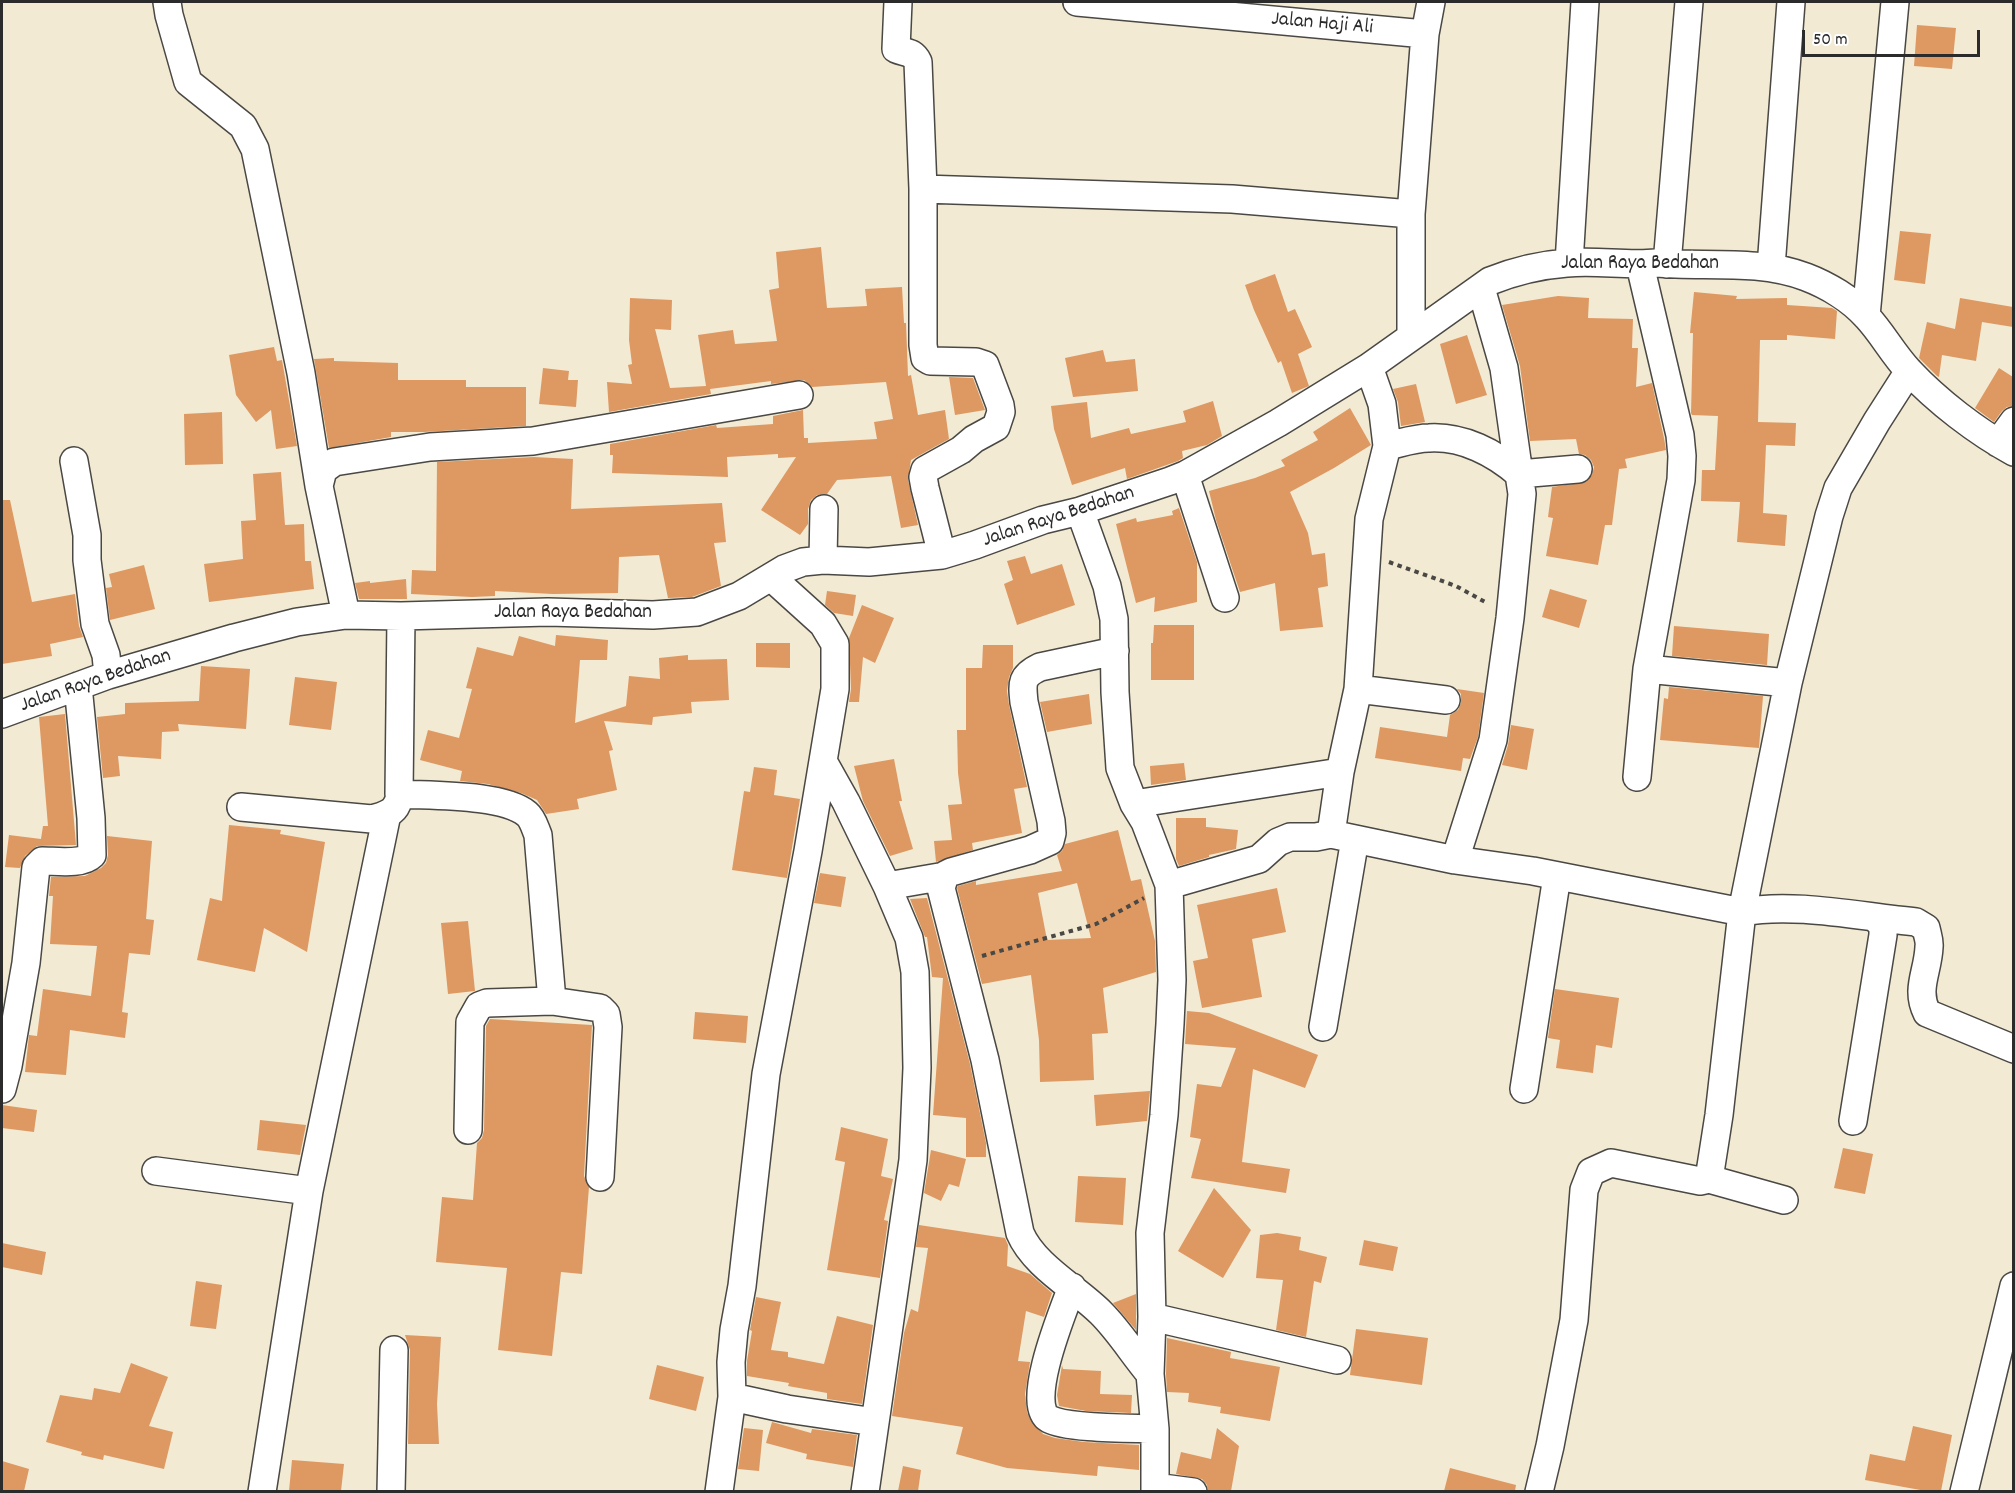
<!DOCTYPE html>
<html>
<head>
<meta charset="utf-8">
<style>
  body { margin:0 }
  #map { position:relative; width:2015px; height:1493px; overflow:hidden; background:#f2ead3; font-family:Dekko,sans-serif }
  canvas { display:block }
  .frame { position:absolute; inset:0; border:3px solid #2b2b2b; pointer-events:none }
  .scale { position:absolute; left:1802px; top:30px; width:178px; height:27px; box-sizing:border-box; border:3px solid #2b2b2b; border-top:0; padding-left:8px; font-size:18px; line-height:21px; white-space:nowrap; color:#2b2b2b; -webkit-text-stroke:4px #fff; paint-order:stroke }
</style>
</head>
<body>
<div id="map">
<canvas width="2015" height="1493"></canvas>
<div class="frame"></div>
<div class="scale">50 m</div>
</div>
<script>
const ctx = document.querySelector('canvas').getContext('2d');
ctx.lineJoin = 'round';
function fill(path, color) { ctx.fillStyle = color; ctx.fill(path, 'evenodd'); }
function trace(path, color, width, dash) { ctx.strokeStyle = color; ctx.lineWidth = width; ctx.lineCap = dash ? 'butt' : 'round'; ctx.setLineDash(dash || []); ctx.stroke(path); }
function write(font, color, halo, rows, align = 'center') {
  ctx.font = font + ' Dekko,sans-serif'; ctx.lineWidth = 4.5; ctx.setLineDash([]); ctx.textBaseline = 'middle'; ctx.strokeStyle = halo; ctx.fillStyle = color; for (const [text, x, y, turn = 0] of rows) {
    ctx.save(); ctx.translate(x, y); ctx.rotate((+turn || 0) * Math.PI / 180); ctx.textAlign = isNaN(turn) ? turn : align; if (halo) ctx.strokeText(text, 0, 0); ctx.fillText(text, 0, 0); ctx.restore();
  }
}
const building = new Path2D(`
  M1917,25L1956,28L1952,69L1914,66Z
  M1900,231L1931,234L1925,284L1894,280Z
  M821,247L827,308L867,306L865,289L902,287L904,323H906L908,376L911,375L918,415L945,410L949,439L911,460L908,480L918,525L901,528L891,476L837,480L827,494L817,495L811,500L808,509V524L800,535L761,510L796,457L778,458V454L727,457L728,477L612,473L613,455H610V444L716,425L717,428L773,424V416L803,410L804,438H808V443L877,439L874,422L893,419L886,382L812,387L804,380L771,384V381L710,389L711,394L609,412L607,382L632,384L628,365L632,364L629,340L630,298L672,300L671,330L655,329L670,388L706,386L698,335L733,330L735,344L777,341L769,290L779,288L776,252Z
  M1275,274L1288,312L1295,309L1312,347L1298,354L1309,386L1292,393L1281,361L1278,363L1254,310L1245,285Z
  M1694,292L1737,296L1736,299L1787,298V305L1832,308L1837,311L1835,339L1787,335V340H1760L1758,422L1796,423L1795,446L1766,445L1763,513L1787,515L1785,546L1737,542L1740,502L1701,501L1702,470H1715L1718,416L1692,415L1691,413L1693,333H1690Z
  M1558,296L1589,298L1588,318L1633,319L1632,348H1638L1636,387L1652,383L1664,438L1666,450L1625,459L1627,468L1619,469L1612,525H1605L1598,565L1546,556L1553,518L1548,517L1552,487L1586,482L1592,475L1594,467L1591,460L1585,455L1579,454L1576,439L1530,441L1520,366L1502,305Z
  M1960,298L2013,307V327L1982,322L1976,361L1942,355L1939,377L1937,376L1919,358L1927,322L1955,329Z
  M1467,335L1487,395L1456,404L1440,344Z
  M274,347L277,361L282,360L297,446L276,449L271,410L256,422L236,395L229,355Z
  M1103,350L1106,362L1135,359L1138,391L1073,397L1065,358Z
  M334,358V361L398,363V380H466V387H526V426L424,432H391V437L329,448L314,359Z
  M543,368L569,371L568,380H578L576,407L539,404Z
  M1999,368L2013,377V406L2007,407L2002,411L1994,422L1975,408Z
  M949,377L973,378L985,410L955,415Z
  M1416,384L1425,422L1401,426L1398,402L1393,389Z
  M1213,401L1222,436L1207,445L1182,451L1183,458L1178,461L1127,479L1125,468L1072,485L1054,429L1051,406L1087,402L1091,438L1129,428L1131,434L1186,422L1183,411Z
  M1350,408L1371,445L1334,468L1290,492L1308,533L1312,555L1325,553L1328,586L1318,588L1323,627L1280,631L1275,583L1240,592L1216,520L1209,491L1255,478L1285,466L1281,460L1318,440L1313,432Z
  M222,412L223,464L185,465L184,414Z
  M534,457L573,459L571,509L722,503L726,542L714,543L721,586L692,597L668,598L659,555L619,557L618,593L553,594L495,591V596L472,597L411,594L412,570L436,571L437,462Z
  M281,472L285,525L304,524L305,561H311L314,589L209,602L204,564L243,559L241,521L256,520L253,474Z
  M2,500H10L32,602L75,594L79,626L83,637L50,644L52,656L2,664Z
  M1179,508L1197,562V602L1154,612L1155,597L1136,603L1116,524L1136,518L1137,522L1173,515L1172,511Z
  M1025,556L1031,574L1062,564L1075,605L1017,625L1004,584L1013,580L1007,561Z
  M144,565L155,609L110,620L106,588L112,587L109,574Z
  M406,579L407,599H359L355,583L370,581V583Z
  M1550,589L1587,600L1579,628L1542,617Z
  M827,591L856,595L853,616L834,613L825,605Z
  M862,605L894,618L875,663L863,657L859,702H849L851,689L849,638Z
  M1154,625H1194V680H1151V643H1153Z
  M1674,626L1769,634L1767,665L1672,656Z
  M556,635L608,640L607,660H580L575,723L626,706L629,676L660,679L659,658L688,655V660L727,659L729,700L691,702L692,713L653,717L652,725L604,721L613,750L609,751L617,790L577,799L579,809L546,814L537,800L521,793L488,784L460,781L462,771L420,760L428,730L459,738L472,689L466,688L477,647L513,656L519,636L555,646Z
  M756,643H790V668L756,667Z
  M983,645H1013V668L1009,677L1007,691L1009,705L1027,787L1014,789L1022,833L972,843L973,850L936,862L934,841L952,840L948,805L962,804L958,773L957,730H966V668H982Z
  M201,666L250,669L246,729L178,724L179,731L162,732L161,759L118,756L120,776L103,778L97,717L125,714V703L199,701Z
  M295,677L337,682L331,730L289,725Z
  M1669,687L1763,696L1759,748L1660,740L1664,698L1668,699Z
  M1457,689L1484,693L1478,737L1470,759L1463,758L1461,771L1375,758L1380,727L1447,737L1450,715L1458,710L1461,703V694Z
  M1089,694L1092,724L1047,732L1040,702Z
  M65,714L76,845L37,846L25,856L20,868L5,867L9,835L41,839L43,826H48L39,717Z
  M1511,725L1534,729L1527,770L1502,765L1508,745Z
  M894,759L902,801H899L913,849L890,856L863,801L854,766Z
  M1184,763L1186,780L1151,785L1150,766Z
  M754,767L777,770L774,795L800,799L787,878L732,870L744,791L750,792Z
  M1176,818H1206V827L1238,830L1236,849L1209,855V857L1179,866L1176,859Z
  M229,825L281,830L280,834L325,842L307,952L264,928L255,972L197,960L210,898L222,901Z
  M1118,830L1131,881L1141,879L1155,941L1156,972L1103,988L1108,1033L1092,1034L1094,1080L1040,1082L1039,1040L1031,975L982,984L957,888L958,886L976,881V885L1062,871L1057,855L1062,851L1065,844ZM1077,883L1091,938L1047,940L1038,893Z
  M107,836L152,841L146,919L154,920L150,955L129,953L122,1012L128,1013L125,1038L70,1030L66,1075L25,1072L29,1035L37,1036L43,989L91,996L97,946L50,944L53,896H49L51,877L85,876L101,868L106,863L108,855Z
  M820,873L846,877L841,907L814,903Z
  M1277,888L1286,932L1252,939L1262,997L1202,1008L1193,961L1208,958L1197,905Z
  M927,898L970,1064L986,1143V1157H966V1118L933,1115L943,978L932,977L927,937H925L910,899Z
  M468,921L475,991L448,994L441,923Z
  M1555,989L1619,998L1612,1048L1596,1045L1593,1073L1556,1068L1560,1040L1548,1038Z
  M1187,1011L1209,1013L1318,1055L1305,1088L1253,1069L1242,1162L1290,1169L1286,1193L1191,1178L1201,1139L1190,1137L1197,1084L1221,1087L1236,1048L1185,1044Z
  M695,1012L748,1016L746,1043L693,1039Z
  M490,1019L592,1025L584,1176L589,1187L582,1274L561,1272L552,1356L498,1350L507,1268L436,1262L442,1197L473,1200L477,1143L482,1138L484,1130L486,1026Z
  M1150,1091L1147,1121L1096,1126L1094,1095Z
  M2,1105L37,1110L34,1132L2,1128Z
  M260,1120L306,1125L300,1155L257,1150Z
  M841,1127L888,1139L881,1176L893,1179L884,1220L888,1221L880,1278L827,1270L845,1162L835,1160Z
  M1843,1148L1873,1154L1865,1194L1834,1188Z
  M931,1150L966,1159L959,1187L949,1184L941,1201L924,1193Z
  M1078,1176L1126,1178L1123,1225L1075,1222Z
  M1214,1188L1251,1230L1223,1278L1178,1251Z
  M919,1225L1005,1238L1008,1245L1007,1266L1030,1274L1052,1293L1044,1317L1026,1311L1018,1361L1030,1362L1025,1394L1027,1412L1030,1419L1043,1434L1055,1438L1084,1442L1139,1445V1470L1098,1466L1097,1476L1007,1468L956,1454L963,1427L892,1416L904,1333L911,1309L918,1312L928,1248L916,1247Z
  M1277,1233L1301,1237L1299,1250L1327,1257L1321,1283L1314,1281L1306,1337L1276,1330L1283,1280L1256,1278L1260,1235Z
  M1364,1240L1398,1247L1393,1271L1359,1265Z
  M2,1243L46,1252L42,1275L2,1267Z
  M196,1281L222,1285L216,1329L190,1326Z
  M1136,1294V1330L1113,1303Z
  M756,1297L781,1302L771,1350L788,1352V1357L824,1364L837,1316L873,1325L862,1404L827,1399V1393L788,1386L789,1383L747,1376V1361L752,1331L750,1330Z
  M1356,1329L1428,1338L1422,1385L1350,1375Z
  M405,1335L441,1337L437,1404L439,1444H408L410,1350Z
  M1167,1338L1231,1352L1230,1358L1280,1367L1270,1421L1220,1413L1221,1407L1188,1402L1189,1393L1167,1392L1166,1374Z
  M131,1363L168,1377L149,1426L173,1432L164,1469L104,1455L103,1460L81,1455L82,1452L46,1442L60,1395L92,1400L94,1388L120,1393Z
  M657,1365L704,1377L696,1411L649,1399Z
  M1062,1365L1063,1369L1101,1371L1100,1394L1132,1395L1131,1413L1086,1411L1059,1406L1057,1395Z
  M772,1422L811,1433L812,1429L857,1435L853,1467L806,1459L807,1454L766,1443Z
  M1913,1426L1952,1435L1941,1491H1926L1865,1480L1870,1454L1905,1461Z
  M744,1428L763,1430L759,1471L738,1469Z
  M1217,1428L1239,1446L1231,1491H1208L1207,1485L1202,1479L1176,1474L1181,1452L1211,1459Z
  M292,1460L344,1464L341,1491H289Z
  M2,1461L29,1469L24,1491H2Z
  M903,1466L921,1470L918,1491H898Z
  M1450,1468L1516,1485L1515,1491H1444Z`);
const path = new Path2D(`
  M1389,562L1456,586L1487,603
  M982,956L1096,924L1144,898`);
const minor = new Path2D(`
  M167,2L169,15L188,82L243,126L255,149L301,373L319,486
  M898,2L896,49C905,53 913,51 918,62L923,189V345L925,358L930,361L976,362L985,365L1000,405L1001,412L996,427L974,439L961,450L925,470L923,477L925,488L942,555
  M1077,2L1425,34
  M923,189L1232,199L1411,214
  M1569,263L1585,2
  M1667,264L1689,2
  M1771,267L1791,2
  M1481,288L1504,368L1519,474L1578,469
  M1866,316L1895,2
  M1411,336V214L1425,34L1431,2
  M1998,443L2014,421
  M1387,446C1401,443 1415,438 1429,438C1463,436 1495,453 1519,474L1522,494L1510,618L1493,740L1455,860
  M74,461L87,535V560L95,624L106,655L108,675
  M1185,475L1225,598
  M1080,511L1107,586L1114,619L1115,692L1120,768L1134,804L1145,822L1169,885L1172,980L1170,1024L1164,1115L1150,1233L1152,1317L1150,1374L1155,1429V1492
  M823,560L824,509
  M346,615L319,486L323,470L334,462L430,447L533,441L799,395
  M401,616L399,794C432,796 503,794 527,814C533,819 535,828 538,835L552,1001L600,1008L606,1014L608,1027L600,1177
  M1115,651L1040,667C1021,676 1022,683 1024,702L1051,821L1052,833L1050,841L1030,850L951,872L945,875L941,888L985,1060L1020,1233C1034,1266 1076,1288 1101,1313C1120,1332 1133,1354 1150,1374
  M1647,669L1788,683
  M1358,689L1446,700
  M2,714L108,675L234,638L297,622L346,615L401,616L548,612L653,615L697,612L739,596L784,569L803,562L823,560L869,562L942,555L975,545L1043,520L1080,511L1170,481L1185,475L1278,423L1369,367L1490,281C1515,271 1540,265 1567,263C1597,260 1626,266 1656,263C1705,267 1759,259 1806,277C1827,285 1851,299 1867,317C1882,333 1893,354 1909,371C1937,401 1977,432 2014,452
  M823,761L846,802L887,886L909,938L915,972L917,1068L913,1160L865,1492
  M1637,777L1647,669L1681,480L1682,456L1680,435L1640,265
  M1134,804L1340,772
  M241,807L372,819C382,816 393,814 397,804
  M1331,834L1340,772L1358,689L1369,519L1387,446L1382,404L1369,367
  M1169,885L1259,859L1278,842L1290,837H1316L1331,834L1455,860L1533,871L1742,912C1795,902 1861,917 1916,922L1926,928C1927,934 1930,941 1929,947C1928,972 1915,989 1927,1013L2014,1049
  M887,886L945,876
  M1323,1027L1355,839
  M2,1089L8,1066L26,963L36,867L42,861C56,861 82,865 92,855L91,818L78,686
  M1524,1089L1557,876
  M1853,1121L1883,935V925L1876,919
  M468,1130L470,1022L479,1006L487,1003L552,1001
  M156,1171L309,1191
  M1709,1179L1784,1200
  M1072,1287C1064,1309 1024,1404 1049,1419C1068,1429 1132,1428 1155,1429
  M1152,1317L1337,1360
  M732,1397L787,1409L875,1422
  M1155,1487L1193,1492
  M262,1492L309,1191L387,814
  M391,1492L394,1350
  M719,1492L732,1397L731,1362L734,1330L742,1286L766,1074L808,851L835,689V644L823,624L771,577
  M1539,1492L1550,1446L1574,1320L1584,1190L1591,1172L1611,1163L1700,1181L1709,1179L1719,1115L1742,912L1788,683L1829,516L1838,488L1877,421L1909,371
  M1964,1492L2014,1286`);
const streetNames = [
  ["Jalan Haji Ali",1322,25,5],
  ["Jalan Raya Bedahan",1640,265],
  ["Jalan Raya Bedahan",1059,518,-18],
  ["Jalan Raya Bedahan",573,614],
  ["Jalan Raya Bedahan",96,682,-19]
];
fill(building, '#de9862');
trace(minor, '#494844', 30);
trace(path, '#494844', 4, [4.5, 4.5]);
trace(minor, '#fff', 27);
write('21px', '#2b2b2b', '#fff', streetNames);
</script>
</body>
</html>
